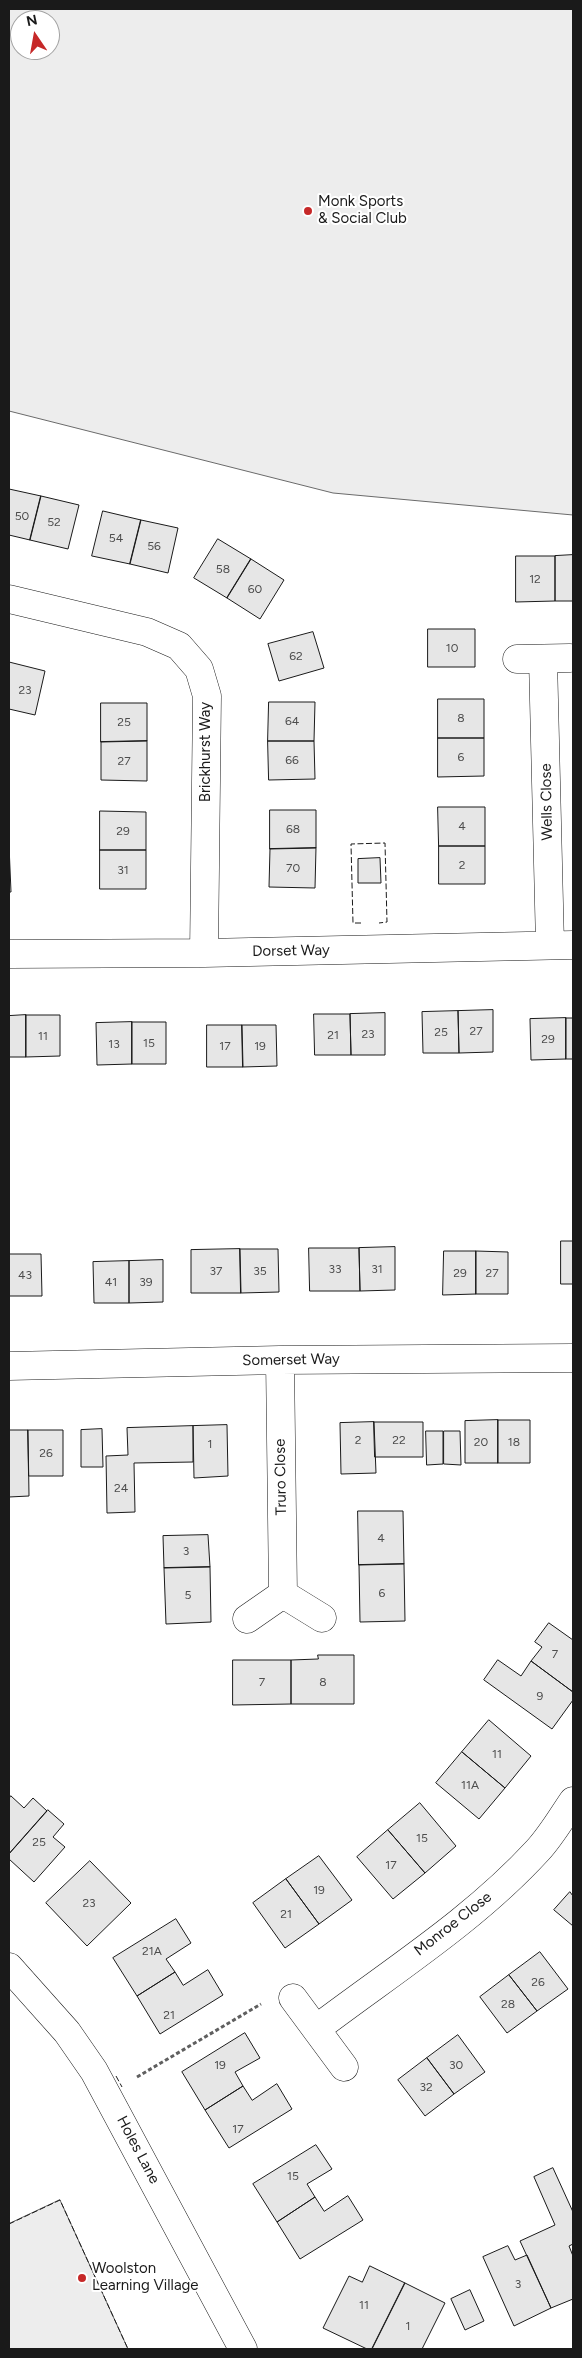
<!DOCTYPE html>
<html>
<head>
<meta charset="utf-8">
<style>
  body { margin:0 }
  #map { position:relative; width:582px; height:2358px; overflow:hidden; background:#fff; font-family:Figtree,sans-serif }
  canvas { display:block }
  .frame { position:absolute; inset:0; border:10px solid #1a1a1a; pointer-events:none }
  .north { position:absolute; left:10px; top:10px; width:50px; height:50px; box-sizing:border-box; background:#fff; border:1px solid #a3a3a3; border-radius:50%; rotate:348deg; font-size:14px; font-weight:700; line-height:20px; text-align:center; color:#1a1a1a }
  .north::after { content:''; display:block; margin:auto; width:18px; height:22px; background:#c62828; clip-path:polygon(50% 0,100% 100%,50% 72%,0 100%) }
</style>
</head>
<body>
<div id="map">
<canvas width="582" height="2358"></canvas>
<div class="frame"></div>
<div class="north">N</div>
</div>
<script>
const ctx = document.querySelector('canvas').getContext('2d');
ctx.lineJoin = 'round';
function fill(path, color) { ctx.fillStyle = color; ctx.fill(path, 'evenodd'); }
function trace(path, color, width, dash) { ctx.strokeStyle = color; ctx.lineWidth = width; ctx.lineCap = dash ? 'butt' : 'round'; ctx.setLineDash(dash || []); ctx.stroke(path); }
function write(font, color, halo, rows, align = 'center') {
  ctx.font = font + ' Figtree,sans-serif'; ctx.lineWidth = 4; ctx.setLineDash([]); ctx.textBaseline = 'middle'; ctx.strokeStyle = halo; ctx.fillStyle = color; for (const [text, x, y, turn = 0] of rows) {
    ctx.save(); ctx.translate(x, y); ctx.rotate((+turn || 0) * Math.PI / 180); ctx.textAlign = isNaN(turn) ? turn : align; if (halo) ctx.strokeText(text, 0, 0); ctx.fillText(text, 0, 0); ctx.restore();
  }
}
const built = new Path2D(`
  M9,9H573V515L333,493L9,411ZM20,20H50V50H20Z
  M60,2200L128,2349H9V2224Z`);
const building = new Path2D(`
  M9,489L41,496L30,540L9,535Z
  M41,496L79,505L68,549L30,540Z
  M103,511L141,520L130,564L92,556Z
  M141,520L178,528L168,573L130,564Z
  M218,539L251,559L227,598L194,578Z
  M573,555V601H555V556Z
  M516,556H555V601L516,602Z
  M251,559L284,580L260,619L227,598Z
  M428,629H475V667H428Z
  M313,632L324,668L279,681L268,644Z
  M9,662L45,671L35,715L9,709Z
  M438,699H484V738H438Z
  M269,702H315L314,741H268Z
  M101,703H147V741L101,742Z
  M438,738H484V776L438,777Z
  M147,741V781L101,780V742Z
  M268,741H314L315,779L269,780Z
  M438,807H485V846H439Z
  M270,810H316V848L270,849Z
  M100,811L146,812V850H100Z
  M9,845L11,892H9Z
  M439,846H485V884H439Z
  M316,848L315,888L269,887L270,849Z
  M100,850H146V889H100Z
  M380,858L381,883H358V859Z
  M493,1010V1052L459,1053L458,1011Z
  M458,1011L459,1053H423L422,1012Z
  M385,1013V1055H351L350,1014Z
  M314,1014H350L351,1055H315Z
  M26,1015V1057H9V1016Z
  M26,1015H60V1056L26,1057Z
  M566,1018V1059L531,1060L530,1019Z
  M566,1018H573V1059H566Z
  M132,1022V1064L97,1065L96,1023Z
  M132,1022H166V1064H132Z
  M207,1025H242L243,1067H207Z
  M242,1025H276L277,1066L243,1067Z
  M561,1241H573V1284H561Z
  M395,1247V1290L360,1291L359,1248Z
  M309,1248H359L360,1291H310Z
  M240,1249H278L279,1292L241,1293Z
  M240,1249L241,1293H191V1250Z
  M444,1251H476V1294L443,1295Z
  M476,1251L508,1252V1294H476Z
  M9,1254H41L42,1296H9Z
  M163,1260V1302L129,1303V1261Z
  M129,1261V1303H94L93,1262Z
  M498,1420V1463H465V1421Z
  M498,1420H530V1463H498Z
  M374,1422L376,1473L341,1474L340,1423Z
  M374,1422H423V1457H375Z
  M227,1425L228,1476L194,1478L193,1426Z
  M193,1426V1462L134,1463L135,1512L107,1513L106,1456L128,1455L127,1428Z
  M102,1429L103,1467H81V1430Z
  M9,1430H28L29,1496L9,1497Z
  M28,1430H63V1476H29Z
  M426,1431H443V1464L427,1465Z
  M444,1431H460L461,1465L444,1464Z
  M358,1511H403L404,1564L359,1565Z
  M208,1535L210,1567L164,1568L163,1536Z
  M404,1564L405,1621L360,1622L359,1565Z
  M210,1567L211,1622L166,1624L164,1568Z
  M549,1623L573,1640V1692L531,1661L542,1647L535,1642Z
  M318,1655H354V1704H291V1660L318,1659Z
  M233,1660H291V1704L233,1705Z
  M498,1660L521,1676L531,1661L573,1692V1700L552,1729L484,1680Z
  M489,1720L531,1756L505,1788L462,1752Z
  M462,1752L505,1788L479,1819L436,1783Z
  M11,1796L24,1808L33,1798L47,1811L9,1854V1799Z
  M420,1803L456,1846L425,1873L388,1830Z
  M48,1810L64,1824L53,1837L65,1847L34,1882L9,1859V1854Z
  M388,1830L425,1873L393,1899L357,1857Z
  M319,1856L352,1900L319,1924L286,1879Z
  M90,1861L131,1903L87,1946L46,1903Z
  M286,1879L319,1924L285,1948L253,1903Z
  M570,1892L573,1896V1926L554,1910Z
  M176,1919L191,1943L166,1959L175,1972L137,1996L113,1958Z
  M540,1952L568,1989L537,2011L509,1975Z
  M208,1970L223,1995L160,2034L137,1996L175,1972L183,1985Z
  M509,1975L537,2011L507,2033L480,1997Z
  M245,2033L260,2058L235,2072L243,2086L205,2110L182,2072Z
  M458,2035L485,2072L454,2094L427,2058Z
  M427,2058L454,2094L425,2116L398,2080Z
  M277,2084L292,2109L229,2148L205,2110L243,2086L252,2100Z
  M316,2145L332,2169L307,2184L315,2197L277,2222L253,2184Z
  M553,2168L573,2212V2244L569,2246L573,2256V2299L551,2308L520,2241L555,2225L534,2177Z
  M348,2196L363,2220L300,2259L277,2222L315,2197L324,2211Z
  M508,2246L515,2260L527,2255L551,2308L514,2326L483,2257Z
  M370,2266L405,2283L372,2349H367L323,2328L349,2276L362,2282Z
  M405,2283L445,2303L422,2349H372Z
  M470,2290L484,2321L465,2330L451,2299Z`);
const path = new Path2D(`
  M137,2077L261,2004`);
const minor = new Path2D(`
  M9,599L147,632L179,646L199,669L207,696L204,953
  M517,659L570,658
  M543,659L550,945
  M9,954L204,953L573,945
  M280,1360L283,1594
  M9,1366L280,1360L573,1358
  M247,1619L283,1594L322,1618
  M9,1967L67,2032L94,2071L243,2349
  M293,1998L344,2067
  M316,2029C391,1972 474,1920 538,1850C551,1836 562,1817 573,1801`);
const fence = new Path2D(`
  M361,923H353L351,844L385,843L387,922L379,923
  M116,2076L122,2087
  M9,2224L60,2200L128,2349`);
const markers = [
  [308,211,5,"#c62828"],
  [82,2278,5,"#c62828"]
];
const numberNames = [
  ["50",22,516],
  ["52",54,522],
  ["54",116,538],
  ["56",154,546],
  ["58",223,569],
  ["12",535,579],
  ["60",255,589],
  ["10",452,648],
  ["62",296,656],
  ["23",25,690],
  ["8",461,718],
  ["64",292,721],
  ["25",124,722],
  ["6",461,757],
  ["66",292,760],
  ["27",124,761],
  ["4",462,826],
  ["68",293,829],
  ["29",123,831],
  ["2",462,865],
  ["70",293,868],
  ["31",123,870],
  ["27",476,1031],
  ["25",441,1032],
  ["23",368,1034],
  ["21",333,1035],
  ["11",43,1036],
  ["29",548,1039],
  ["15",149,1043],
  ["13",114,1044],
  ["17",225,1046],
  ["19",260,1046],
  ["33",335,1269],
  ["31",377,1269],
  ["37",216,1271],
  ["35",260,1271],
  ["29",460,1273],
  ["27",492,1273],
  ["43",25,1275],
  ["41",111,1282],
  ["39",146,1282],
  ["2",358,1440],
  ["22",399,1440],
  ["20",481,1442],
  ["18",514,1442],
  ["1",210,1444],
  ["26",46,1453],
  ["24",121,1488],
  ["4",381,1538],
  ["3",186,1551],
  ["6",382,1593],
  ["5",188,1595],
  ["7",555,1654],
  ["7",262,1682],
  ["8",323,1682],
  ["9",540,1696],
  ["11",497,1754],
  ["11A",470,1785],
  ["15",422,1838],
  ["25",39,1842],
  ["17",391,1865],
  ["19",319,1890],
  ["23",89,1903],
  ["21",286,1914],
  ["21A",152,1951],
  ["26",538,1982],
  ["28",508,2004],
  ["21",169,2015],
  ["19",220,2065],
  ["30",456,2065],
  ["32",426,2087],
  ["17",238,2129],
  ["15",293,2176],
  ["3",518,2284],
  ["11",364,2305],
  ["1",408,2326]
];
const poiNames = [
  ["Monk Sports",318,202],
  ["& Social Club",318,219],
  ["Woolston",92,2269],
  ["Learning Village",92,2286]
];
const streetNames = [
  ["Brickhurst Way",206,752,-90],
  ["Wells Close",547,802,-91],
  ["Dorset Way",291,951,-1],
  ["Somerset Way",291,1360,-1],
  ["Truro Close",281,1477,-91],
  ["Monroe Close",453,1924,-38],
  ["Holes Lane",138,2150,62]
];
fill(built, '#ededed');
trace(built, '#6a6a6a', 1);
fill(building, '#e6e6e6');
trace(building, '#1a1a1a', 1);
trace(minor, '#1a1a1a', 29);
trace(path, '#5f5f5f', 3, [4, 2.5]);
trace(minor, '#fff', 28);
trace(fence, '#1a1a1a', 1, [6, 2.5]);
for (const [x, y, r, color] of markers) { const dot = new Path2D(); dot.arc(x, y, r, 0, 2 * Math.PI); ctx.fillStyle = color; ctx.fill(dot); trace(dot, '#fff', 2); }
write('12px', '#4d4d4d', null, numberNames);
write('15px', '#1a1a1a', '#fff', poiNames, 'left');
write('15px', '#1a1a1a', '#fff', streetNames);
</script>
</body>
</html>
